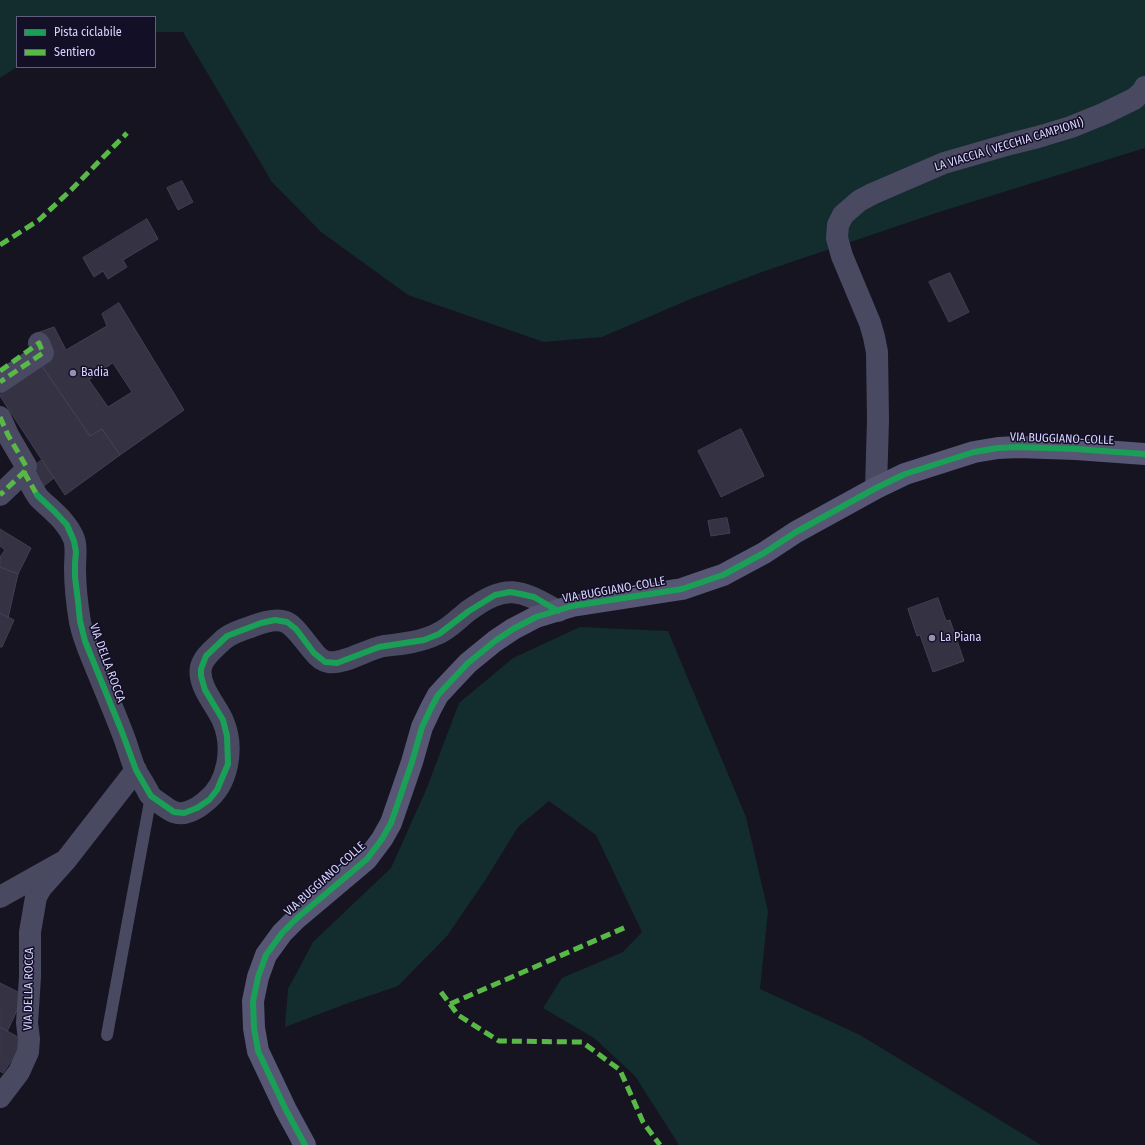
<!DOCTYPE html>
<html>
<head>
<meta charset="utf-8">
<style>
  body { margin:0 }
  #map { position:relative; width:1145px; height:1145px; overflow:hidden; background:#161421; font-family:"Fira Sans Condensed",sans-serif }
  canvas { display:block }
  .legend { position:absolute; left:16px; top:16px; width:140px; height:52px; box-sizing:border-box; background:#130f26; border:1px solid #625e7d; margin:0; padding:5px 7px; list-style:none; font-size:12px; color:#d9d4ff }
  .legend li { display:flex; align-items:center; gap:8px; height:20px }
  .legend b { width:20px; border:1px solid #625e7d }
</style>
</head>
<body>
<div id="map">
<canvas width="1145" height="1145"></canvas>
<ul class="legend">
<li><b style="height:5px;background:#1a9f57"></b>Pista ciclabile</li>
<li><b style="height:5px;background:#58b947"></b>Sentiero</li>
</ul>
</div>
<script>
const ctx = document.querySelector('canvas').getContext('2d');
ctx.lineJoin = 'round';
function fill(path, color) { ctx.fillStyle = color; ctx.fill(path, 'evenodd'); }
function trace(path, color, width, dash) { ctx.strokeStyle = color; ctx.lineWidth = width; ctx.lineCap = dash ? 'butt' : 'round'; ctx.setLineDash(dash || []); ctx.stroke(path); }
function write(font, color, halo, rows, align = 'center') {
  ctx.font = font + ' "Fira Sans Condensed",sans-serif'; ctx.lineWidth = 3; ctx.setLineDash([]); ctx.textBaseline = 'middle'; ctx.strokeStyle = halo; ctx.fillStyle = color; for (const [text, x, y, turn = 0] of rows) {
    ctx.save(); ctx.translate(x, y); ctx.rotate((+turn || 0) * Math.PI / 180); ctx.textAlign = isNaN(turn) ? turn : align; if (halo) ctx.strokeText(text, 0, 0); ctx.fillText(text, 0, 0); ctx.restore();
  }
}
const green = new Path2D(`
  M0,0H1145V148L936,213L762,272L693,298L602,337L544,342L408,295L321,232L272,182L183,32H155V17H17V67L0,78Z
  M580,627L668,631L746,817L768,911L760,989L860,1035L1041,1145H679L635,1076L594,1038L543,1008L562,978L623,952L642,932L596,835L549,801L518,827L486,879L447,936L398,986L351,1002L285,1027L288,989L313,942L391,868L426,790L459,703L513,658Z`);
const building = new Path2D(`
  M182,181L193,202L178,210L167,188Z
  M147,219L158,239L123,260L127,267L108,279L103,271L94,277L83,258Z
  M950,273L969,312L949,322L929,282Z
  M119,303L184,410L120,455L102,429L90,436L42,366L52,360L37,333L54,327L66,350L107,326L102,314ZM113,363L132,392L108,407L89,380Z
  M42,366L90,436L102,429L120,455L65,495L0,396V395Z
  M741,429L764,476L721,497L698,451Z
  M42,460L54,478L40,489L27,471Z
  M727,518L730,533L711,536L708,521Z
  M0,529L31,548L18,574L0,567V557L5,550L0,546Z
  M0,567L18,574L8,618L0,613Z
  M938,598L946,621L950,620L964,661L933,672L920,635L917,636L908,609Z
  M0,613L14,620L2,647H0Z
  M0,983L24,995L7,1032L0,1027Z
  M0,1027L25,1041L3,1073L0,1071Z`);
const lane = new Path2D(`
  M107,1035L151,796`);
const street = new Path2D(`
  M0,382L43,353L39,343
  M0,417L8,435L26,466L24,472L0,495
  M24,472C29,480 33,491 39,498C52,511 67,521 74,539C77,548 75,558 75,568C75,586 77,604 80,622C83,638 90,653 96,668C105,690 114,711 122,732C127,744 130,757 135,769C138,775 142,781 145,786C147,789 148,792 150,795C152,798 170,811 174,812C184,816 197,809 205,802C229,784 234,747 223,721C217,706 197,686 201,667C204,656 214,649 222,641C230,633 243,630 253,626C290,612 291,625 313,651C316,655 322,661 328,662C343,665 367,649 384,646C402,644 421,642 437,634C449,629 458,619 468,611C507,583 519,589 558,611
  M876,488L878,420L877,352L874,337L870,323L842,256L837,238L838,225L843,215L859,201L872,194L944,163L1010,144L1038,137L1071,127L1103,114L1134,99L1142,92L1145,87
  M0,897L66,860L136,770
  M0,1097L19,1072L28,1052L29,1039L27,1023L30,977V932L36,897L41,888L66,860`);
const secondary = new Path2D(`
  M305,1145L286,1110L258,1051L254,1028L253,1001L258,977L266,955L282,933L297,918L367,859L382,839L391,823L412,762L422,727L431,708L438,695L451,681L468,663L495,641L513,629L536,617L572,606L682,589L711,579L723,575L764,553L796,532L876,488L905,474L974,452L998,448L1018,447L1076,449L1145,454`);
const quiet = new Path2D(`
  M0,245L39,220L71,190L127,133
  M0,371L39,343L43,353L0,382
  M0,417L8,435L26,466L24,472L0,495
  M24,472L37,495
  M441,992L458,1015L499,1041L582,1042L620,1070L643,1122L660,1145
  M450,1004L626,927`);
const cycleway = new Path2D(`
  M37,495L55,512L67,525L74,541L76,552L75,563V577L78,601L80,621L85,641L122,732L136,770L151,796L174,812L184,813L197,808L209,800L217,790L228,764L227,736L223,720L205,690L201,676V669L206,656L227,636L261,623L275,620L287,622L296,629L314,653L325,662L337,663L379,647L424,640L439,634L469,611L495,595L510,592L521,594L534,597L558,611
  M305,1145L286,1110L258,1051L254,1028L253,1001L258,977L266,955L282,933L297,918L367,859L382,839L391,823L412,762L422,727L431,708L438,695L451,681L468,663L495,641L513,629L536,617L572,606L682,589L711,579L723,575L764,553L796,532L876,488L905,474L974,452L998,448L1018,447L1076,449L1145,454`);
const markers = [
  [73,373,4,"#9591b1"],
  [932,638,4,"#9591b1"]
];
const streetNames = [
  ["LA VIACCIA ( VECCHIA CAMPIONI)",1009,145,-17],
  ["VIA BUGGIANO-COLLE",1062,439,2],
  ["VIA BUGGIANO-COLLE",614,590,-10],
  ["VIA DELLA ROCCA",107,663,70],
  ["VIA BUGGIANO-COLLE",325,879,-42],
  ["VIA DELLA ROCCA",29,989,-89]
];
const poiNames = [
  ["Badia",81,373],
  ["La Piana",940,638]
];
fill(green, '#132c2d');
fill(building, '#343243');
trace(building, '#433f54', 1);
trace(lane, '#4a4962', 12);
trace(street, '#4a4962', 22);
trace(secondary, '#575674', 22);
trace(quiet, '#58b947', 5, [10, 5]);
trace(cycleway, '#1a9f57', 6);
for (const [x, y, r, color] of markers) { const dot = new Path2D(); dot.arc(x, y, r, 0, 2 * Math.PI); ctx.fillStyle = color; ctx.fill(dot); trace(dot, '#130f26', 1.5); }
write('12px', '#d9d4ff', '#130f26', streetNames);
write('12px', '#d9d4ff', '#130f26', poiNames, 'left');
</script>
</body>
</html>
